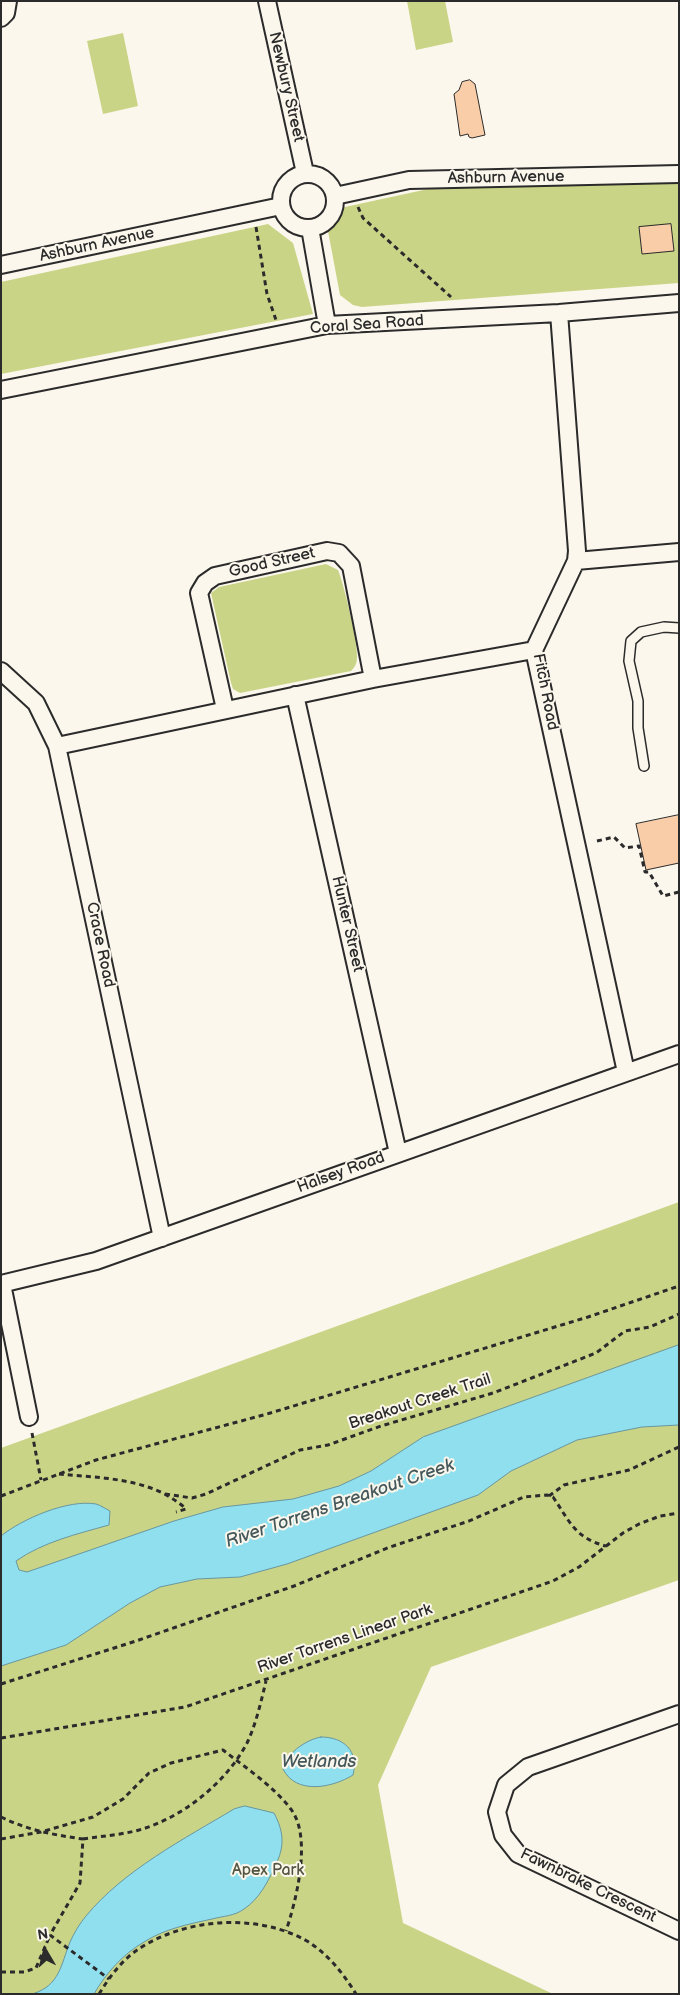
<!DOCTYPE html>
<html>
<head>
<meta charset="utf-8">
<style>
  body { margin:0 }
  #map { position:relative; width:680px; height:1995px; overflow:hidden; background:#fbf7ec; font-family:"Balsamiq Sans",sans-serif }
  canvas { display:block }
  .frame { position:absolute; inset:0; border:2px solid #2b2b2b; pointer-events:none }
  .north { position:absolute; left:20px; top:1925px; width:50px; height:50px; -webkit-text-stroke:4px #fbf7ec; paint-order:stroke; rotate:352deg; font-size:14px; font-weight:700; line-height:20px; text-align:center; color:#2b2b2b }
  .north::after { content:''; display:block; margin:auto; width:18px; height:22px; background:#2b2b2b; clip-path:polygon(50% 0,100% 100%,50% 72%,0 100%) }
</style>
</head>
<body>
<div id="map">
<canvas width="680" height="1995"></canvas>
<div class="frame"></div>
<div class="north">N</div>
</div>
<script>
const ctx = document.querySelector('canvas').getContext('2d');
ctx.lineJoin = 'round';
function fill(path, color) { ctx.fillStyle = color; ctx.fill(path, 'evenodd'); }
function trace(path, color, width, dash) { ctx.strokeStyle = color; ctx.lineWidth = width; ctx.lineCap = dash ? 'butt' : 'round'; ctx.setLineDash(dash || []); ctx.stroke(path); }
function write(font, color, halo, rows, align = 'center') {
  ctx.font = font + ' "Balsamiq Sans",sans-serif'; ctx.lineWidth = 4; ctx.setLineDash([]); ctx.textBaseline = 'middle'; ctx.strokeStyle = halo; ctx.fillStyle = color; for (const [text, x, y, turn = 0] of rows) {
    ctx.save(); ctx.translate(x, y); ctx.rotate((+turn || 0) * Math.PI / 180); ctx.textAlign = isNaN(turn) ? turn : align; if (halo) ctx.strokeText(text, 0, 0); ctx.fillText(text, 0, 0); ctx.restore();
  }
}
const green = new Path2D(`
  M407,1H445L453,42L416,50Z
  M123,33L138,106L103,114L87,41Z
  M679,183V283L362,307L353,305L340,295L328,231L331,221L345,207L442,186Z
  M268,224L293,243L313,314L1,374V282Z
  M326,564L338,570C344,584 358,644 357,658C357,663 355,667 351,671L240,693L233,689L231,683L211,593L219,587Z
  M679,1202V1580L431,1667L378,1785L403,1923L553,1994H1V1448Z`);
const water = new Path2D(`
  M679,1345V1425L642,1427L577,1440L511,1471L478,1495L287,1564L240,1577L197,1579L160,1587L130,1603L66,1645L1,1666V1536C22,1519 68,1499 96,1504C100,1505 106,1509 110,1511L109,1525C77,1534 43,1542 16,1561L19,1570L27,1572L174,1521L223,1507L293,1499L339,1486L371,1471L423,1437Z
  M321,1737C344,1737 359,1751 353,1775C332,1788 296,1795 283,1769C287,1753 305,1740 321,1737Z
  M245,1806L274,1813C284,1832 285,1847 275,1866C268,1882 259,1899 244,1909C235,1916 223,1916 212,1919C189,1924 164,1929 144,1942C123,1954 106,1973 94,1994H32C60,1986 61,1964 70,1942C74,1933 80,1923 86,1916C124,1870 184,1839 234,1809Z`);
const building = new Path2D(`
  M470,80L475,84L485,135L472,138L469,137L468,134L460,136L454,94L459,90L462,82Z
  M671,224L674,251L642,254L639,227Z
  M679,815V863L646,870L636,824Z`);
const path = new Path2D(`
  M358,207L363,218L451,297
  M256,227L267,294L276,320
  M597,841L614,837L625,848L639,846L645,872H649L663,896L679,892
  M32,1433L41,1480
  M59,1474C102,1478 153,1478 186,1509L176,1512
  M165,1494L192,1498L206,1494L300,1450L328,1445L381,1426L493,1393L596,1353L625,1331L650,1327L679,1314
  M1,1496L96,1460L267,1414L588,1317L679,1286
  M549,1496L564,1485L629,1470L679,1447
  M1,1684L136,1641L294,1586L390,1547L469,1521L524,1497L547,1495L553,1497C570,1522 575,1538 606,1546
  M1,1738L185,1707L553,1581L579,1567L623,1533L639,1524L660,1516L679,1513
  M1,1817C27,1830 54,1835 83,1839L80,1883L50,1935L109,1979
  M1,1839L41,1832L93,1817L123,1799L149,1773L171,1763L223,1750C246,1768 272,1785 290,1808C313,1836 296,1901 286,1931
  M1,1972H24L36,1968L50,1935
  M99,1994C109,1978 119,1964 133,1953C180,1918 256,1912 307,1941C328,1954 343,1973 356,1994`);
const lane = new Path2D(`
  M644,766L638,728V701L629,661L631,641L641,632L664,627L679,628`);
const street = new Path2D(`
  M267,1L305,173
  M1,18L6,13L8,1
  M281 201a27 27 0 1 1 54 0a27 27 0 1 1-54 0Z
  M335,196L409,180L679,174
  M310,228L327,325
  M1,265L281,206
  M559,313L577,551L576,561L534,650L626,1072
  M1,390L327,325L559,313L679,303
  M576,561L679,552
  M1,671L36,703L57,746L162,1238
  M295,695L398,1153
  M225,709L199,593L205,583L215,576L327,551L339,553L351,566L373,679
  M57,746L373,679L534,650
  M1,1284L96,1261L679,1054
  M2,1284L29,1417
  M679,1714L528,1767L506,1785L497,1812L503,1835L518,1854L679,1931`);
const pathBridge = new Path2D(`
  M83,1839C102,1836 120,1835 139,1830C182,1818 226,1783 247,1743C256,1724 261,1702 266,1681`);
const streetNames = [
  ["Newbury Street",286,87,77],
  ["Ashburn Avenue",506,178,-1],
  ["Ashburn Avenue",97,245,-12],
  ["Coral Sea Road",367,325,-4],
  ["Good Street",272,563,-13],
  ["Fitch Road",545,692,79],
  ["Hunter Street",347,924,77],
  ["Crace Road",100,945,78],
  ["Halsey Road",341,1173,-20],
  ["Breakout Creek Trail",420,1402,-18],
  ["River Torrens Linear Park",345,1639,-19],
  ["Fawnbrake Crescent",588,1886,26]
];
const parkNames = [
  ["Apex Park",268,1871]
];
const waterNames = [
  ["River Torrens Breakout Creek",340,1504,-19],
  ["Wetlands",319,1762]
];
fill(green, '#cad487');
fill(water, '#90dfee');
trace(water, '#6897a0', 1);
fill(building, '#f9cda8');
trace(building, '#2b2b2b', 1);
trace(lane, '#2b2b2b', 12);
trace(street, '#2b2b2b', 20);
trace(path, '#2b2b2b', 3, [5, 4]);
trace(lane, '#fbf7ec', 9);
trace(street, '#fbf7ec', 16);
trace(pathBridge, '#2b2b2b', 3, [5, 4]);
write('16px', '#2b2b2b', '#fbf7ec', streetNames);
write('16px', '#535542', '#fbf7ec', parkNames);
write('italic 18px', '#44585c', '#fbf7ec', waterNames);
</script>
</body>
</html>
